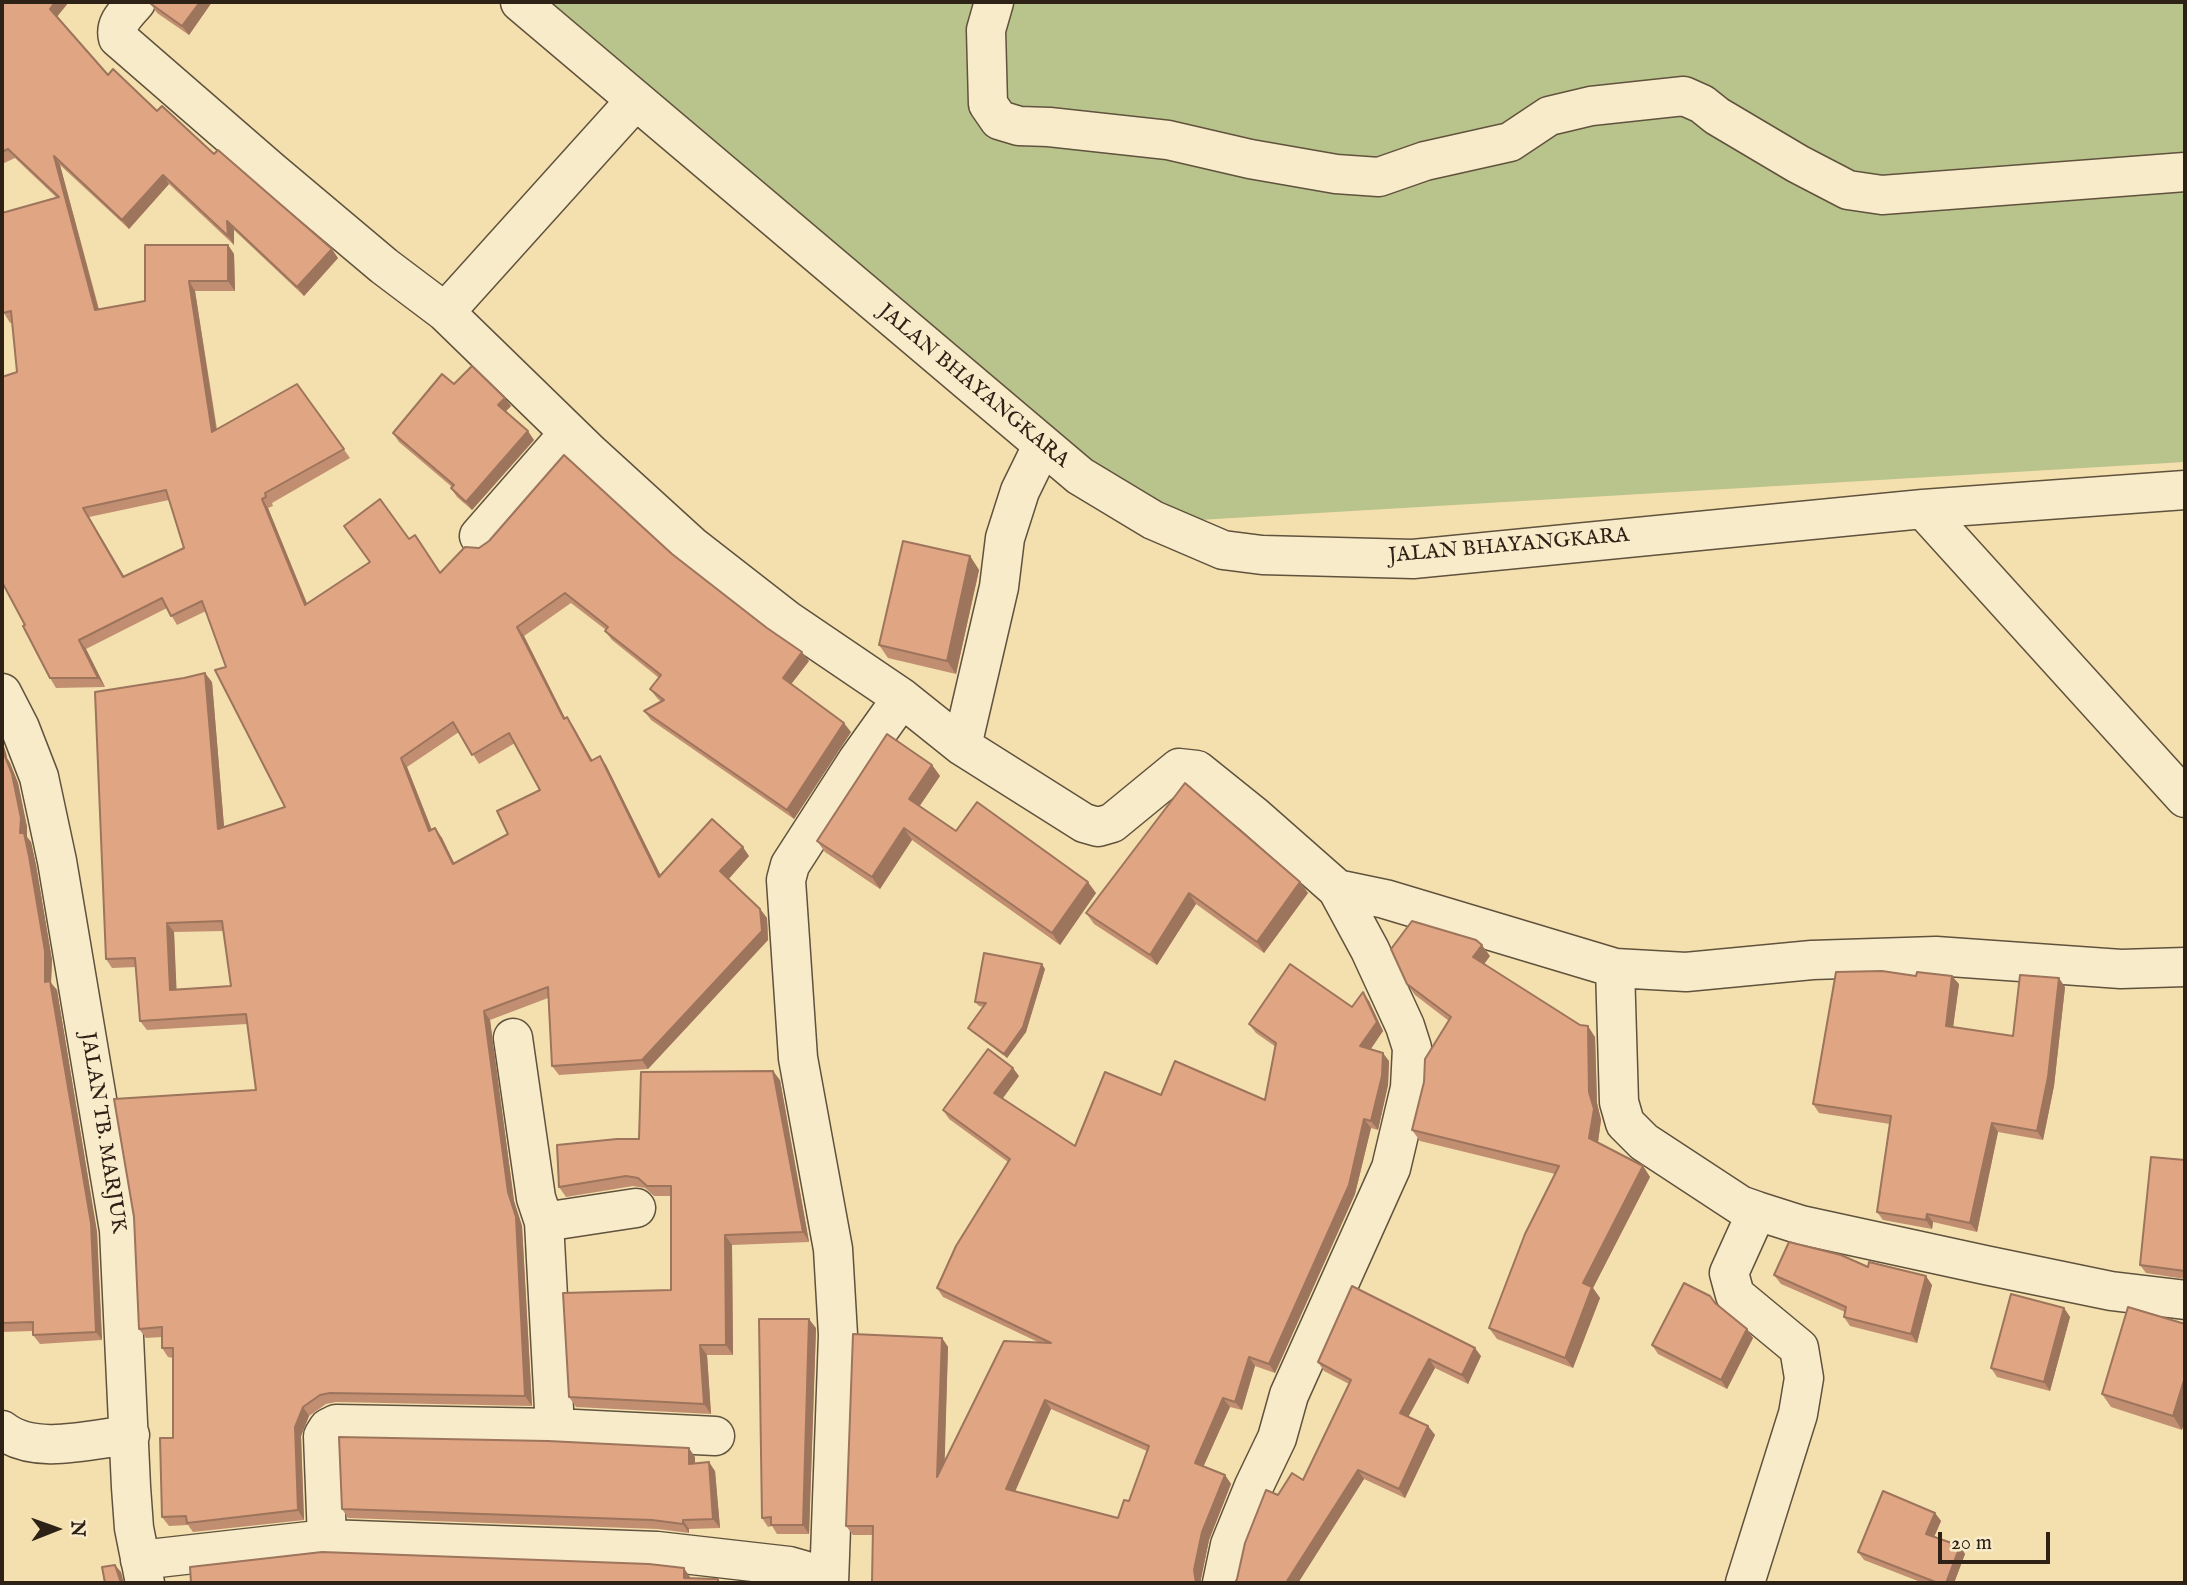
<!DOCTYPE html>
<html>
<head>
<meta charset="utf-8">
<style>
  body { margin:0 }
  #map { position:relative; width:2187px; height:1585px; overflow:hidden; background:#f4e0ae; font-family:"IM FELL English",serif }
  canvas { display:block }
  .frame { position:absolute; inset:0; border:4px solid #2e2217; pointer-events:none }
  .north { position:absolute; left:21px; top:1494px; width:70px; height:70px; -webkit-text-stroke:5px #f8ebca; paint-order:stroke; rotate:89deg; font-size:19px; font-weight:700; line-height:28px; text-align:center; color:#2e2217 }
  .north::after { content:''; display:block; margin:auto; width:24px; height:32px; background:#2e2217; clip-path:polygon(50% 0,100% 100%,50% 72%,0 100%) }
  .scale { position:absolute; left:1938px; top:1532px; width:112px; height:32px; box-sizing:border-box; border:4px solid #2e2217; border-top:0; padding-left:9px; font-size:21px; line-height:24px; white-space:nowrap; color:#2e2217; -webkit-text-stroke:5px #f8ebca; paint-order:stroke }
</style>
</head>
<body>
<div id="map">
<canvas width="2187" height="1585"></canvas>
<div class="frame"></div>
<div class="north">N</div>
<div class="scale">20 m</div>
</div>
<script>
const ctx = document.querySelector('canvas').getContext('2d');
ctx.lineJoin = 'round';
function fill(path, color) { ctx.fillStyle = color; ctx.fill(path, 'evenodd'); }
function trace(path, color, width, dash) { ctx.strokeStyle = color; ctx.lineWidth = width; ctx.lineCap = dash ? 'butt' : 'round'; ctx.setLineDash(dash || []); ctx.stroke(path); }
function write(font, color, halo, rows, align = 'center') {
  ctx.font = font + ' "IM FELL English",serif'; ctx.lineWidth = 5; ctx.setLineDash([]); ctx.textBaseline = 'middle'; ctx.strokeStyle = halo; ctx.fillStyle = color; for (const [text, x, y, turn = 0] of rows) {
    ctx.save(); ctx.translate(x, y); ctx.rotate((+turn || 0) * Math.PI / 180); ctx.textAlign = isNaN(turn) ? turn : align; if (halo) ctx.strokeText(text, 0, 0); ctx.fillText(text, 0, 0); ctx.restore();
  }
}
const green = new Path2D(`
  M545,2H2185V462L1165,522Z`);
const minor = new Path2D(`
  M136,2C127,13 114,23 118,38L270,170L384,266L445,312L636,100
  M520,2L1080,476L1153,520L1223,550L1262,555L1413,559L1923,509L2185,490
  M994,2L986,30L988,104L999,120L1019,126L1049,127L1168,140L1250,159L1336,174L1379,177L1425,161L1510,142L1549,116L1591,106L1684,96L1702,104L1717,116L1798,164L1848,190L1882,195L2185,172
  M445,312L590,453L692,546L787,620L902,698L962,746L1084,823L1098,827L1112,823L1179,768L1197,770L1253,815L1337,889L1385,899L1615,968L1686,972L1812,960L1936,956L2121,969L2185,967
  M1923,509L2185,798
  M479,536L569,433
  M2,693L20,728L39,777L57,861L119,1230L131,1487L134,1528L145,1583
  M962,746L999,587L1005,538L1020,491L1042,446
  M1615,968L1619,1102L1625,1123L1644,1142L1740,1205L1757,1211L1801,1225L1985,1265L2111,1291L2185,1300
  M513,1038L536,1198L544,1222L555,1428
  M544,1222L636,1208
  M2,1430C35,1456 92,1439 130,1435
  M327,1539L323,1436L328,1428L336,1424L555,1428L715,1436
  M140,1560L327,1539L657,1551L789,1566L803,1570L829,1583
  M829,1583L838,1335L833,1249L798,1058L786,880L790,865L857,761L902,698
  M1222,1583L1230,1545L1254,1486L1277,1438L1289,1395L1391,1168L1410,1088L1412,1048L1405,1026L1370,950L1337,889
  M1745,1583L1798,1414L1804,1378L1799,1348L1735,1295L1729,1273L1757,1211`);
const wall = new Path2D(`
  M2,2L57,17L108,75L214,154L338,258L304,296L234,230V245L169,184L129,229L60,165L99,309L145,301L228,245L234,254L235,291H195L217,429L297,384L350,458L272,503L273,506L268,508L307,603L409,539L440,573L672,554L809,661L791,684L851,732L794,819L651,720L644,711L661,702L657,698L650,689L659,678L612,640L605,631L606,630L571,603L524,636L565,718L567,717L573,726L592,760L606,765L660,875L749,856L728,879L760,909L767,918L768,940L648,1069L559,1075L552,1066L548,998L490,1020L514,1201L522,1226L532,1406L336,1402L326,1404L309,1416L301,1436L304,1520L193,1532L188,1525L169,1526L162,1517L173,1438V1358L168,1357L162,1348V1337L146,1338L139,1329L256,1090L247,1024L147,1030L140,1021L136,967L112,968L106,959L212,682L224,827L285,807L226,667L206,611L177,625L167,608L86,649L105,687L56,688L50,678L25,625L17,372L12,322L10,323L4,313L2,314V213L57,198L15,158L2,164ZM169,500L184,548L124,577L89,517ZM459,732L479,764L515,743L540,790L508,834L454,863L442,838L435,828L432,830L407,767ZM224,931L231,986L176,989L174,932Z
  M153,2H212L189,35L157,13L151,4Z
  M454,384L511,406L506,411L534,440L472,510L457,497L451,488L452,487L399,442L393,433Z
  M970,556L979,570L956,674L888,658L879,645Z
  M2,741L6,753L7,758L10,763L18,783L27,827V837L31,842L36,865L52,960L51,983L57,990L97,1232L102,1340L40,1344L33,1335V1331L2,1332Z
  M932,765L940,776L919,806L956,831L1096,893L1060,945L912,840L880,889L825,852L817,841Z
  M1185,783L1300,882L1308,893L1264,953L1196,904L1157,965L1094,924L1086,913Z
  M1490,956L1484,964L1595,1037L1597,1103L1601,1120L1598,1143L1643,1166L1650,1177L1593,1288L1600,1298L1573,1368L1497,1339L1489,1328L1555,1174L1420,1141L1412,1130L1449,1021L1415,995L1407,984Z
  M1045,969L1026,1032L1007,1058L972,1032L968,1028L984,1007L979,1006L975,1002Z
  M1959,984L1953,1027L2013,1036L2065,987L2054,1086L2043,1140L1998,1132L1977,1232L1933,1222L1932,1229L1883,1220L1877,1212L1890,1124L1819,1113L1813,1104Z
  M1369,1001L1383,1031L1371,1049L1389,1061L1388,1085L1378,1130L1371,1128L1355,1194L1275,1373L1255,1366L1242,1410L1230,1407L1203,1467L1225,1475L1231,1484L1209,1540L1201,1579V1583H872L873,1535H853L846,1526L942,1338L948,1347L944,1463L1038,1342L943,1297L937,1288L1008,1162L949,1119L943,1110L1019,1076L1003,1098L1075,1146L1161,1095L1265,1100L1276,1047L1256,1033L1249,1024L1352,1007ZM1051,1409L1147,1451L1129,1501L1118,1518L1015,1492Z
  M780,1080L809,1242L732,1245L733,1355H707L711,1414L576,1407L569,1397L671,1290V1196H654L645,1188L633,1186L566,1197L559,1187L639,1139Z
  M2185,1160V1279L2146,1273L2140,1265Z
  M1868,1267L1932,1285L1917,1343L1850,1326L1844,1317L1845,1312L1781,1284L1774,1275Z
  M1715,1303L1747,1329L1753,1338L1727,1389L1658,1354L1652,1345Z
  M2064,1308L2070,1317L2050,1391L1997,1377L1991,1368Z
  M2185,1324L2182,1430L2111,1407L2102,1394Z
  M816,1328L809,1534H777L772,1526L768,1527L762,1518Z
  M1481,1356L1468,1384L1435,1368L1408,1417L1428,1426L1435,1435L1405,1498L1364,1479L1298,1583H1235L1278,1495L1303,1480L1349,1384L1324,1371L1318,1362Z
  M695,1457V1463L715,1471L720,1528L689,1529V1533L658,1529L348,1518L342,1509Z
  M1935,1513L1941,1521L1934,1536L1960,1546L1965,1554L1954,1583H1923L1864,1560L1858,1552Z`);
const shadedWall = new Path2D(`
  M55,2H69L56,18L50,9Z
  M200,2H212L189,35L182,26Z
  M54,156L60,165L101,319L95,310Z
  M163,175L169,184L129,229L122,220Z
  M227,221L234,230V245L228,236Z
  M228,245L234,254L235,291L228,281Z
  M332,249L338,258L304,296L297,287Z
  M189,281L195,291L218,441L212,432Z
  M505,398L511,406L504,413L498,405Z
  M528,431L534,440L472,510L466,502Z
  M262,499L268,508L311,614L305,605Z
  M83,508L89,517L130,586L123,577Z
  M970,556L979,570L956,674L947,661Z
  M517,627L524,636L570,728L564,719Z
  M79,640L86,649L105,687L98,678Z
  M802,652L809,661L789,687L783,678Z
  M205,673L212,682L225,838L218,829Z
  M567,717L573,726L598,770L591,761Z
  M844,723L851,732L794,819L787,810Z
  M2,741L6,753L7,758L10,763L18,783L27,827V837L31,842L36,865L52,960L51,983L57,990L97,1232L102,1340L96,1332L45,982L20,833L2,755Z
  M600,756L606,765L666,886L659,877Z
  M401,758L407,767L436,841L429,831Z
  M932,765L940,776L917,810L909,799Z
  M435,828L442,838L459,873L453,864Z
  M904,828L912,840L880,889L872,877Z
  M743,847L749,856L727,881L720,871Z
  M1088,882L1096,893L1060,945L1052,933Z
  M1300,882L1308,893L1264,953L1257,942Z
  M1189,893L1196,904L1157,965L1150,955Z
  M760,909L767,918L768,940L648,1069L642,1060Z
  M167,923L174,932L177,999L170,990Z
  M1482,945L1490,956L1481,968L1473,957Z
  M1042,964L1045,969L1026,1032L1007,1058L1004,1054Z
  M1952,976L1959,984L1952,1035L1946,1026Z
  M2059,978L2065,987L2054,1086L2043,1140L2037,1131Z
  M1363,992L1369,1001L1383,1031L1367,1054L1360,1046Z
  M484,1011L490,1020L514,1201L522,1226L532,1406L525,1396L508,1192Z
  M1588,1026L1595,1037L1597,1103L1601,1120L1597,1149L1589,1138V1092Z
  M1383,1053L1389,1061L1388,1085L1378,1130L1371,1121Z
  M1013,1068L1019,1076L1000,1102L994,1093Z
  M773,1071L780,1080L809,1242L803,1232Z
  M1364,1119L1371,1128L1355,1194L1275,1373L1269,1364Z
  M1992,1123L1998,1132L1977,1232L1970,1223Z
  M1643,1166L1650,1177L1593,1288L1600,1298L1573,1368L1565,1358L1583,1283Z
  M1927,1214L1933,1222L1932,1229L1926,1220Z
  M725,1235L732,1245L733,1355L726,1345Z
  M1926,1276L1932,1285L1917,1343L1911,1334Z
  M2064,1308L2070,1317L2050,1391L2044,1382Z
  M809,1319L816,1328L809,1534L803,1525Z
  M1747,1329L1753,1338L1727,1389L1721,1380Z
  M942,1338L948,1347L944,1486L937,1477Z
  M700,1345L707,1355L711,1414L704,1404Z
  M1475,1348L1481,1356L1468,1384L1462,1375Z
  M1249,1357L1255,1366L1242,1410L1235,1402Z
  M1429,1359L1435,1368L1406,1421L1400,1413Z
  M2185,1377V1420L2182,1430L2173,1416Z
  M1223,1398L1230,1407L1201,1472L1195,1463Z
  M1045,1400L1051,1409L1012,1498L1006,1489Z
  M303,1407L309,1416L301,1436L304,1520L298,1510L295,1427Z
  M1428,1426L1435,1435L1405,1498L1399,1489Z
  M689,1448L695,1457V1472L689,1464Z
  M709,1462L715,1471L720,1528L713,1519Z
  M1358,1470L1364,1479L1298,1583L1287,1581Z
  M1225,1475L1231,1484L1209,1540L1201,1579V1583H1196L1194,1570L1202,1532Z
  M1935,1513L1941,1521L1932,1542L1926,1534Z
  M683,1520L689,1529V1533L683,1524Z
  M1960,1546L1965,1554L1954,1583H1946Z
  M115,1565L121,1572L124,1583H121Z
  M684,1568L690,1577V1583L684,1578Z`);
const building = new Path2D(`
  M2,2H55L50,9L108,75L113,69L157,111L162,106L214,154L218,150L332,249L297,287L227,221L228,236L163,175L122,220L54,156L95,310L145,301V245H228V281H189L212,432L297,384L344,449L265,493L266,497L262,499L305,605L370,562L344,526L380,499L409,539L415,535L440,573L465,547L479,548L489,541L564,455L672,554L767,628L802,652L783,678L844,723L787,810L644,711L664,700L650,689L661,675L605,631L608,627L565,593L517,627L564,719L567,717L591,761L600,756L659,877L712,819L743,847L720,871L760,909L762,931L642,1060L552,1066L548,987L484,1011L508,1192L516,1217L525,1396L330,1393L320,1395L303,1407L295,1427L298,1510L187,1523L186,1516L162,1517L160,1438H173V1348H162V1327L139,1329L134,1217L114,1099L256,1090L246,1014L140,1021L135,958L106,959L95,692L184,678L205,673L218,829L285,807L215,670L226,667L202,601L171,616L162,598L79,640L98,678H50L23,626L25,625L2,582V377L17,372L11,311L3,313L2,307V213L59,197L8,149L2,152ZM166,490L184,548L123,577L83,508ZM453,722L472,755L509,733L540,790L497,811L508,834L453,864L435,828L429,831L401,758ZM222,921L231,986L170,990L167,923Z
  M153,2H200L182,26L151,4Z
  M472,366L505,398L498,405L528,431L466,502L451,488L454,485L393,433L442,374L454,384Z
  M903,541L970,556L947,661L879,645Z
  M887,734L932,765L909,799L956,831L977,802L1088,882L1052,933L904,828L872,877L817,841Z
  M2,754H4L12,774L21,818L20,833H24L29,856L45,951V982L50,981L91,1223L96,1332L33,1335V1322L2,1323Z
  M1185,783L1300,882L1257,942L1189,893L1150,955L1086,913Z
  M1412,921L1476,940L1482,945L1473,957L1580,1025L1588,1026L1589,1092L1594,1109L1589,1138L1643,1166L1583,1283L1592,1287L1565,1358L1489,1328L1525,1234L1559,1166L1412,1130L1424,1082L1425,1059L1451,1017L1407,984L1391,949Z
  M984,953L1042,964L1023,1027L1004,1054L968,1028L986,1003L975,1002Z
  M1290,964L1352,1007L1363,992L1377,1022L1360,1046L1383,1053L1382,1076L1371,1121L1364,1119L1349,1185L1269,1364L1249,1357L1235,1402L1223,1398L1195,1463L1225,1475L1202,1532L1194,1570L1196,1583H872L873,1526H846L853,1334L942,1338L937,1477L1004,1341L1051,1343L937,1288L956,1246L1010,1159L943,1110L988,1049L1013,1068L994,1093L1075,1146L1105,1072L1161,1095L1175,1061L1265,1100L1276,1043L1249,1024ZM1045,1400L1149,1446L1129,1501L1124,1500L1118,1518L1006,1489Z
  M1882,971L1916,976L1917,972L1952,976L1946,1026L2013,1036L2020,975L2059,978L2048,1077L2037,1131L1992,1123L1970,1223L1927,1214L1926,1220L1877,1212L1891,1116L1813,1104L1836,972Z
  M773,1071L803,1232L725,1235L726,1345H700L704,1404L569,1397L563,1293L671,1290V1186H647L638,1178L626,1176L559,1187L557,1145L617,1139H639L641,1072Z
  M2151,1157L2185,1160V1271L2140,1265Z
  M1789,1242L1841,1255L1868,1267L1869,1262L1926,1276L1911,1334L1844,1317L1846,1307L1774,1275Z
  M1684,1283L1710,1296L1715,1303L1747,1329L1721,1380L1652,1345Z
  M1352,1286L1475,1348L1462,1375L1429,1359L1400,1413L1428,1426L1399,1489L1358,1470L1287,1581L1301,1583H1235L1237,1579L1245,1543L1266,1490L1278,1495L1292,1473L1303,1480L1351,1380L1318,1362Z
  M2011,1294L2064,1308L2044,1382L1991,1368Z
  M2128,1307L2185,1324V1377L2173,1416L2102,1394Z
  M759,1319H809L803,1525H771V1517L762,1518Z
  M339,1437L548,1441L689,1448V1464L709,1462L713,1519L683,1520V1524L652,1520L342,1509Z
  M1883,1491L1935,1513L1926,1534L1960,1546L1946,1583H1938L1858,1552Z
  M322,1552L649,1564L684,1568V1578L718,1579V1583H191L190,1567Z
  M115,1565L121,1583H105L102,1567Z`);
const streetNames = [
  ["JALAN BHAYANGKARA",973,387,40],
  ["JALAN BHAYANGKARA",1509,547,-5],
  ["JALAN TB. MARJUK",102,1133,81]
];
fill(green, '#b9c38c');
trace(minor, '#60523d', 41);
trace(minor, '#f8ebca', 38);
fill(wall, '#c18e71');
fill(shadedWall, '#9d745c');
fill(building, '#e0a583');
trace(building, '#9d745c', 2);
write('21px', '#2e2217', '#f8ebca', streetNames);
</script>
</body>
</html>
